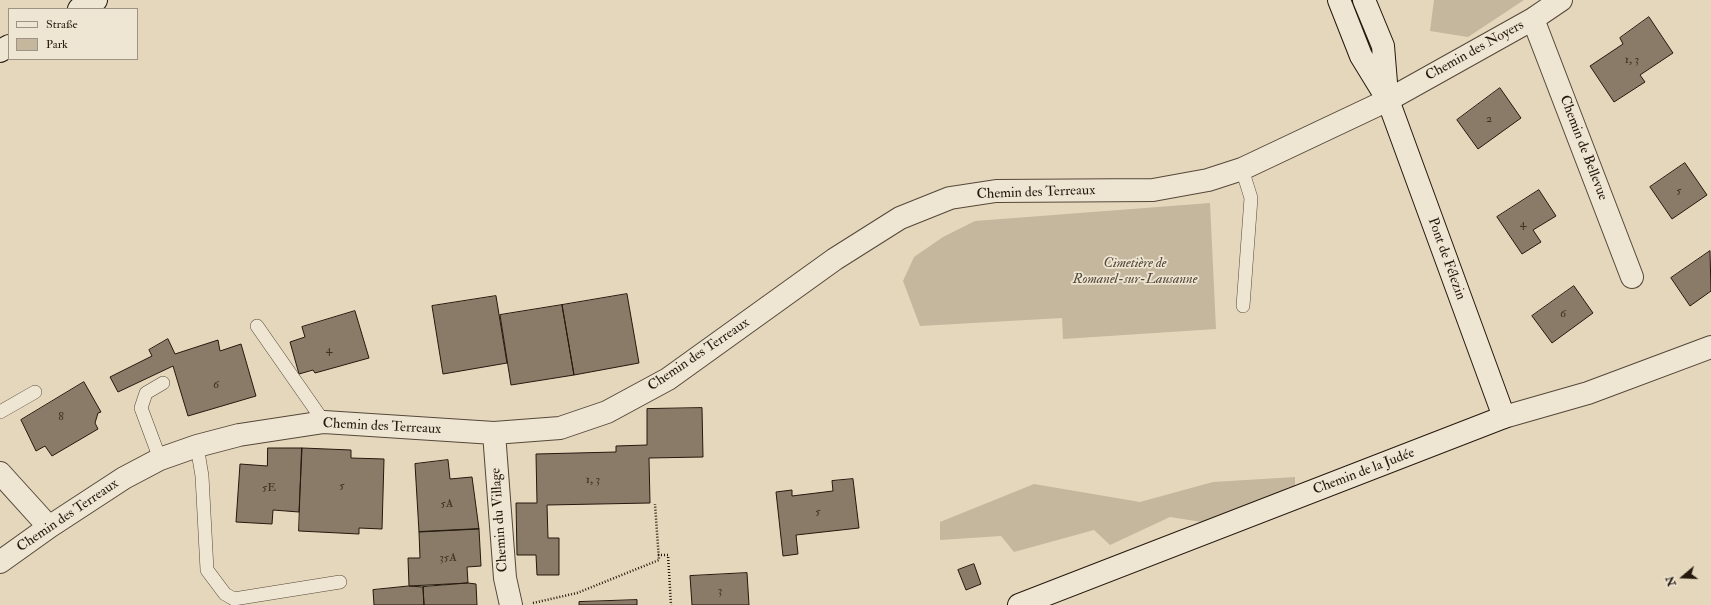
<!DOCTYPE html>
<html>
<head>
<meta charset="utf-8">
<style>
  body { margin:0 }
  #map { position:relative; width:1711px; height:605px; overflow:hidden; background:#e5d7bc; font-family:"IM FELL Double Pica",serif }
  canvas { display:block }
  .legend { position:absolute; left:8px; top:8px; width:130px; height:52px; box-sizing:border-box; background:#eee5d3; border:1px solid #9e9384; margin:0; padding:5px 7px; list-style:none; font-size:12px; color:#25180d }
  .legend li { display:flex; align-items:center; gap:8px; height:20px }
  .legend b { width:20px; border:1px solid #9e9384 }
  .north { position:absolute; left:1663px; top:557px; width:40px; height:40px; -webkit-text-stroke:3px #eee5d3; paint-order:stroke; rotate:251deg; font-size:11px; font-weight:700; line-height:16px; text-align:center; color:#25180d }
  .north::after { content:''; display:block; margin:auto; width:14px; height:18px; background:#25180d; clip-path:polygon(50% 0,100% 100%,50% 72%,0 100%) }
</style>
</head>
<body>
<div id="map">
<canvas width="1711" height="605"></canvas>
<ul class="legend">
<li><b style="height:5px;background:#eee5d3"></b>Straße</li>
<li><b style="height:11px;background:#c4b79e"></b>Park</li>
</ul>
<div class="north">N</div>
</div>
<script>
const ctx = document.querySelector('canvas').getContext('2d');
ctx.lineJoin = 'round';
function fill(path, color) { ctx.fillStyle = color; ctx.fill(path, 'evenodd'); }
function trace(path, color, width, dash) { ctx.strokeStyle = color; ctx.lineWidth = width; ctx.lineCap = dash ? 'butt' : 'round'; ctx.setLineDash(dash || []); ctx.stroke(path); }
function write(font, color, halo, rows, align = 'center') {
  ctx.font = font + ' "IM FELL Double Pica",serif'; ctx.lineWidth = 3.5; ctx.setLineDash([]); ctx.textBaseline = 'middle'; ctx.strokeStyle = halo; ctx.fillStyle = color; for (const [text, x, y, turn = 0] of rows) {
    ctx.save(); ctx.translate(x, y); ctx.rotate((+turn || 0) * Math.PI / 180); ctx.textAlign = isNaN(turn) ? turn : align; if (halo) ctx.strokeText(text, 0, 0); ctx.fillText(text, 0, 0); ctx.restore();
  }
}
const green = new Path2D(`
  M1434,0H1524L1468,37L1430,31Z
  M1210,203L1216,329L1063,339L1062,318L920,326L903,281L914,257L943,237L975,221Z
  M1295,477V493L1208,523L1170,517L1110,545L1094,530L1014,552L1001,536L940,540V522L1034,484L1140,502L1213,482Z`);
const building = new Path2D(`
  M1649,17L1673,53L1640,75L1645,82L1614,102L1590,66L1623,44L1620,38Z
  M1500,88L1521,118L1478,149L1457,120Z
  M1685,163L1707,195L1672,219L1650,187Z
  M1539,190L1556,216L1533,230L1541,242L1522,254L1497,217Z
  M1710,251L1711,291L1690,306L1671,278Z
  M1574,286L1593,313L1552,343L1532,316Z
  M627,294L639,363L574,375L562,305Z
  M496,296L507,363L443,374L432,306Z
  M562,305L574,375L511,385L500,315Z
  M355,311L369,358L315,373L313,370L299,374L290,342L305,337L302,327Z
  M168,339L175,354L218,340L220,351L241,344L256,396L188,416L173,366L118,392L110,377L152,356L149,350Z
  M84,382L101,412L98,413L95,423L98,429L52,456L45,446L36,451L21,420Z
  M702,408L703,457L649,458L650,503L547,505L548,538H559V575H537L536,555H517L516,503H537L536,454L616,452V446L647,445V409Z
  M268,448H302L299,512L273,510L272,524L236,522L240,464L267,466Z
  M302,448L351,450V458L384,459L382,529L359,528V534L299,531Z
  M448,460L450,479L472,477L479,529L419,532L415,464Z
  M853,479L859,528L796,535L798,554L783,556L776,492L792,490V496L833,491L832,481Z
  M479,529L481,566L467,567L468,583L409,586L408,558H420L419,532Z
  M974,564L981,584L966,590L958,570Z
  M747,573L749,605H692L690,576Z
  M468,583L476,584L477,605H424L423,587Z
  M409,586L423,587L424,605H374L373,590Z
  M637,600V605H579V602Z`);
const path = new Path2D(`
  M658,555H668L671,605
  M533,603L577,593L659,560L655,504`);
const lane = new Path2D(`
  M1242,169L1251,198L1243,306
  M257,326L324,422
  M0,412L35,392
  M197,446L202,476L207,570L225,594L234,599L340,582
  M160,459L141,408L146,393L163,383`);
const street = new Path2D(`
  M1533,19L1632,277
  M1504,417L1588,393L1711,347
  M494,433L505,578L511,605
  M0,473L49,527
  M0,562L49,527L124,478L160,459L197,446L239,435L324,422L494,433L560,428L607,412L668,379L835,259L900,218L950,198L996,191L1153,190L1208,180L1242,169L1388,100L1533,19L1561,0`);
const secondary = new Path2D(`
  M1364,0L1383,46L1387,95
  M79,9L96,0
  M0,51L9,46
  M1019,605L1504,417L1388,100L1361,56L1339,0`);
const numberNames = [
  ["1, 3",1632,60],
  ["2",1489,119],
  ["5",1679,191],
  ["4",1523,224],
  ["6",1563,314],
  ["4",329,350],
  ["6",216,385],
  ["8",61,417],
  ["1, 3",593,480],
  ["5",342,486],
  ["5E",269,488],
  ["5A",447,504],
  ["5",818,512],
  ["35A",448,558],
  ["3",720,591]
];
const streetNames = [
  ["Chemin des Noyers",1475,51,-29],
  ["Chemin de Bellevue",1583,148,69],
  ["Chemin des Terreaux",1036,193,-2],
  ["Pont de Félezin",1446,259,70],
  ["Chemin des Terreaux",699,355,-34],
  ["Chemin des Terreaux",382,427,3],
  ["Chemin de la Judée",1364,472,-21],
  ["Chemin des Terreaux",68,516,-34],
  ["Chemin du Village",500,520,-94]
];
const parkNames = [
  ["Cimetière de",1135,264],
  ["Romanel-sur-Lausanne",1135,280]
];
fill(green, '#c4b79e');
fill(building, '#897b68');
trace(building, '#25180d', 1);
trace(lane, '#554839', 14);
trace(street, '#554839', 24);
trace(secondary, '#25180d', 24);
trace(path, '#25180d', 2.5, [1, 2]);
trace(lane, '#eee5d3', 13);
trace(street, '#eee5d3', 22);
trace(secondary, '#eee5d3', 22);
write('12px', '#3e3124', null, numberNames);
write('14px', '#25180d', '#eee5d3', streetNames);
write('italic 14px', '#554838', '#eee5d3', parkNames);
</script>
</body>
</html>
